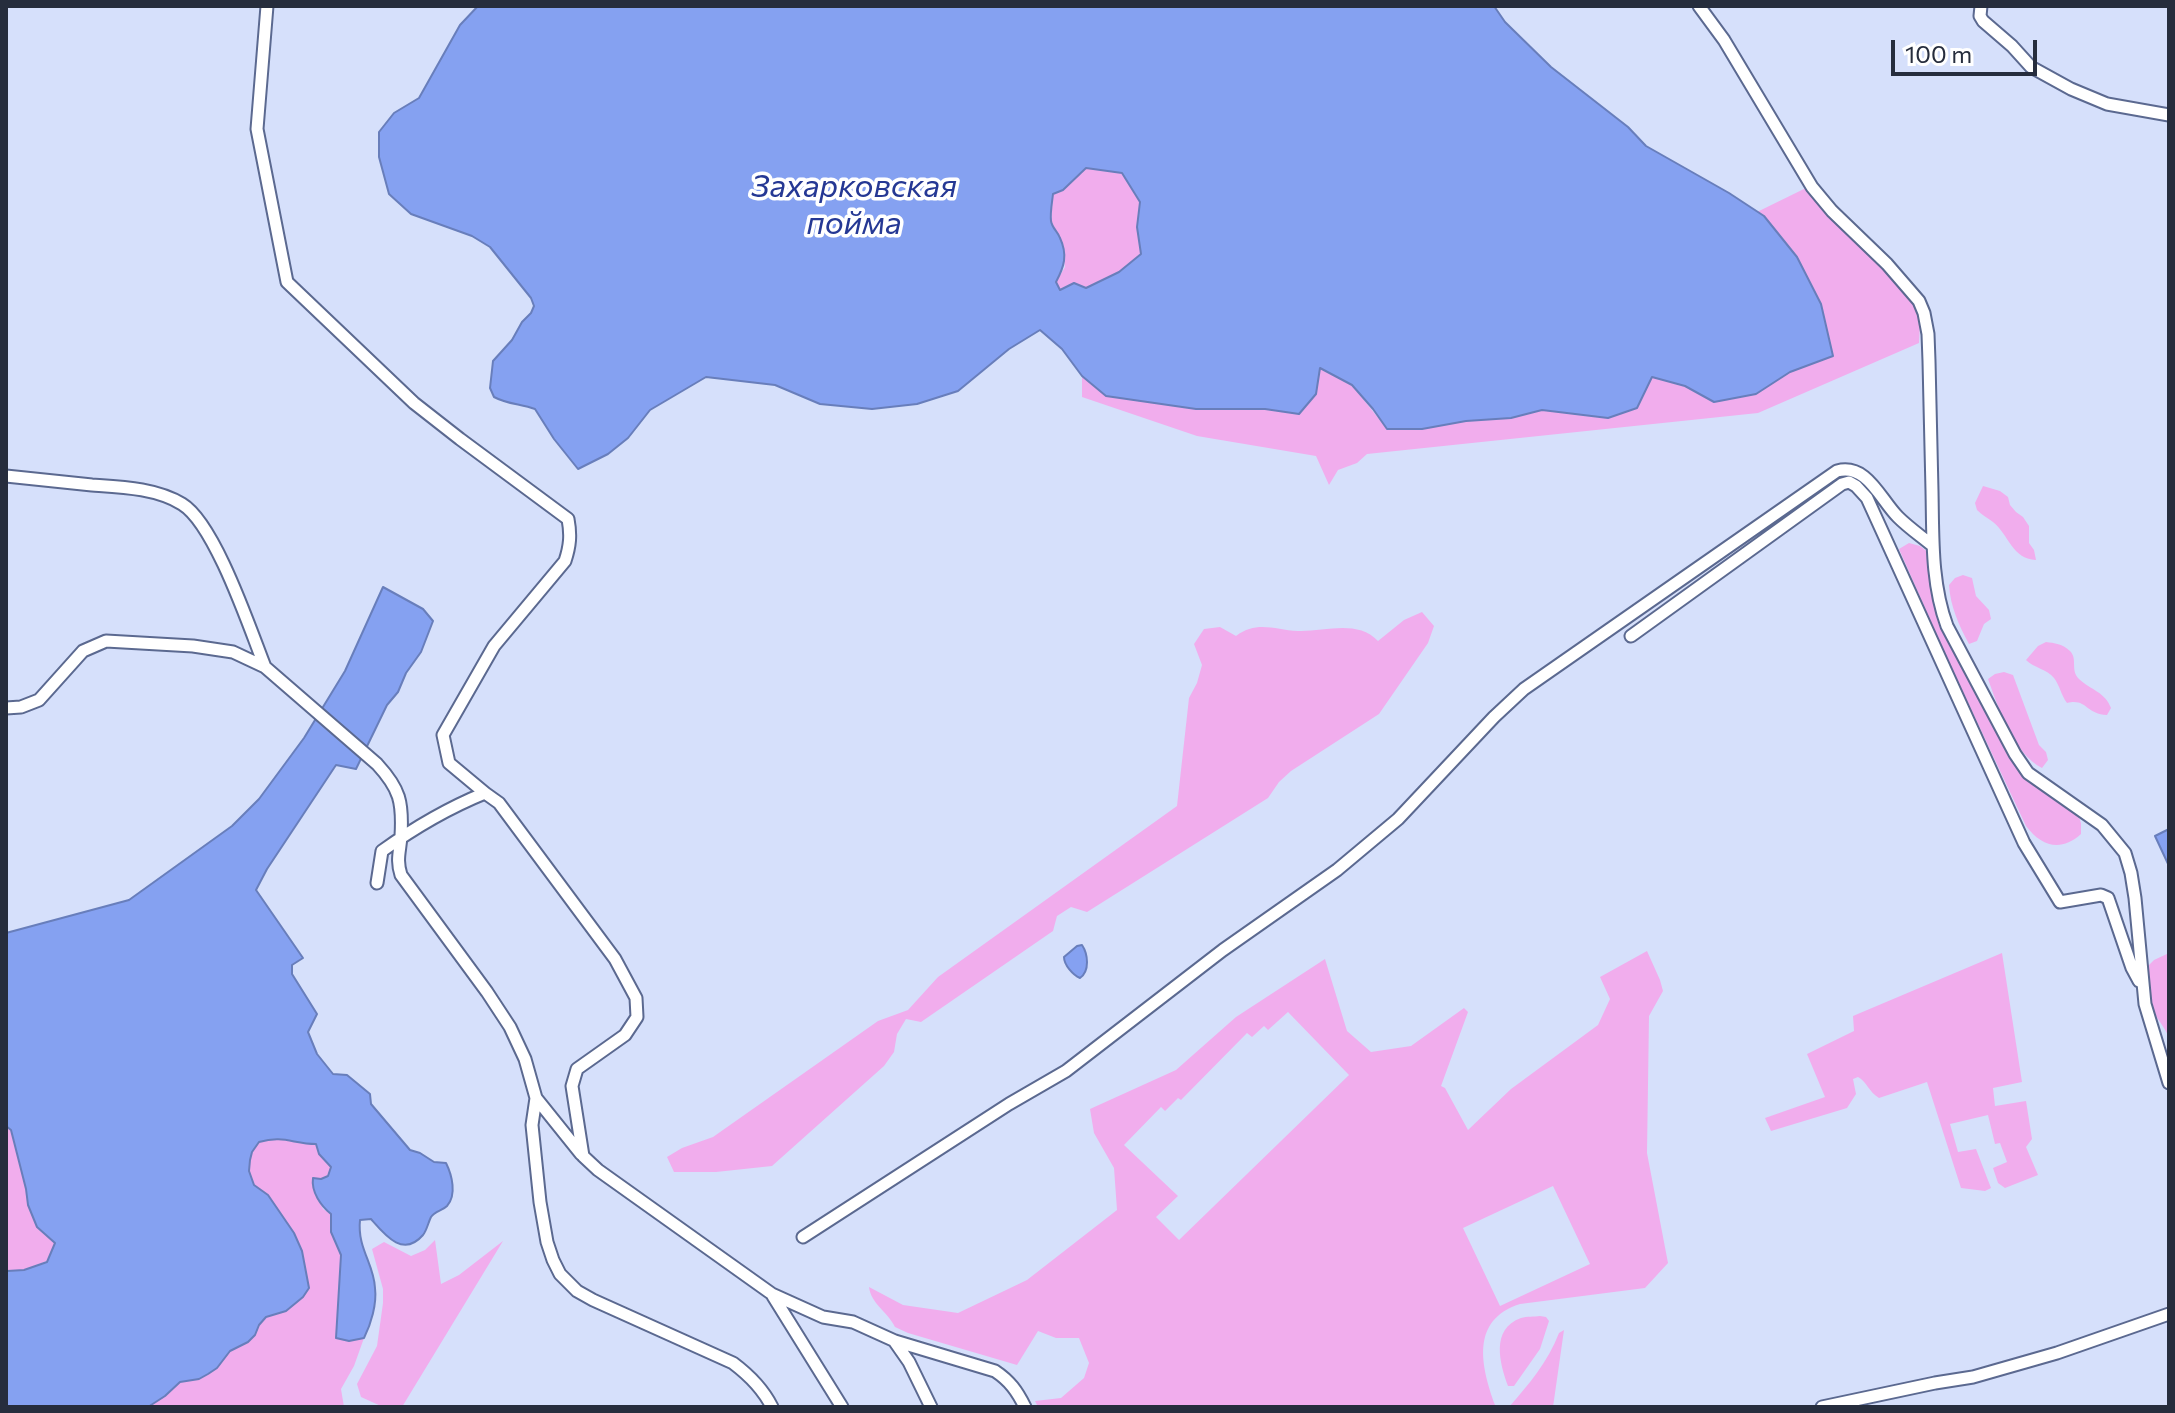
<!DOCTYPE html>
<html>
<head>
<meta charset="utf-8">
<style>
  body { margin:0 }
  #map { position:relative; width:2175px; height:1413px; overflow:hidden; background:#d6e0fb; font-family:Commissioner,sans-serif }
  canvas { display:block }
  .frame { position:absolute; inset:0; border:8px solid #262d3d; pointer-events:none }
  .scale { position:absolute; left:1891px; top:40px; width:146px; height:36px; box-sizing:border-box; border:4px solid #262d3d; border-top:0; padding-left:10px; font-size:24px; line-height:28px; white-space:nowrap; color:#262d3d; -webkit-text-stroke:6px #fff; paint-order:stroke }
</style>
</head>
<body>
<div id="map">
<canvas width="2175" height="1413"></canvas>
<div class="frame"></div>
<div class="scale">100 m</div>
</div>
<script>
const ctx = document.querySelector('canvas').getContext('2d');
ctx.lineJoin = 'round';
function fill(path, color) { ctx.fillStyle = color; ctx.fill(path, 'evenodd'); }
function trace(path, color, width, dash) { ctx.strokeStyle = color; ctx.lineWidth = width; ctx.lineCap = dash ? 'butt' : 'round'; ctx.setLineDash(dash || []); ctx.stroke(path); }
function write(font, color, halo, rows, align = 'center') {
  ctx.font = font + ' Commissioner,sans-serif'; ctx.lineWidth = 7; ctx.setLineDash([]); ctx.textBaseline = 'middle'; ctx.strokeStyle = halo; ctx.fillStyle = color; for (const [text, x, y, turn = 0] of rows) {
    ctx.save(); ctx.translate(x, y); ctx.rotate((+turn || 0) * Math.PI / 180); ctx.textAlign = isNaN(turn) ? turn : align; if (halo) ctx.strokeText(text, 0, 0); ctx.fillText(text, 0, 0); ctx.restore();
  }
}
const green = new Path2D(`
  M1086,168L1122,173L1140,202L1137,227L1141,254L1119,272L1085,289L1074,283L1060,290L1056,282L1065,267L1059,235L1053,229L1051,222L1053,194L1071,183Z
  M1808,187L1889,270L1912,302L1920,323L1919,343L1758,413L1367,454L1357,463L1338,470L1329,485L1316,456L1197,436L1082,397V376L1106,396L1196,409H1265L1299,414L1319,368L1352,385L1387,429H1422L1466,421L1511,418L1542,410L1608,418L1637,408L1652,377L1685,386L1714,402L1756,394L1790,372L1833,356L1798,257L1764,216L1757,212Z
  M1983,486L2000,491L2008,497L2010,505L2016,512L2023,517L2029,526V543L2034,550L2036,560C2012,559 2009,535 1993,522C1988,518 1982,515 1977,510L1975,503Z
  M1909,543L1920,546L1929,553L1934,604L1945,632L2010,757L2025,777L2045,794L2076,809L2081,823V834C2061,852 2042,847 2026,826L1946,656L1899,549Z
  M1963,575L1972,578L1976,596L1989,610L1991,619L1984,624L1977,641L1969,644C1959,626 1950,605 1949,585L1955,578Z
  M1422,612L1434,626L1428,643L1379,714L1291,771L1279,782L1268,798L1087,912L1071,907L1057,916L1053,931L921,1022L906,1019L897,1034L894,1052L884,1066L772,1166L716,1172H674L667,1157L682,1148L713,1137L878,1021L908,1010L938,977L1177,806L1189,698L1197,683L1202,665L1194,644L1204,629L1220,627L1236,636C1257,620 1275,630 1298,631C1324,632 1357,619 1378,641L1404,620Z
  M2046,642C2054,643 2063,644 2070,651C2078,659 2070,670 2079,679C2091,690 2105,692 2111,708L2107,715C2085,714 2087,698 2067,703C2061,695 2060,686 2054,678C2047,669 2034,668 2026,660L2038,646Z
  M2004,672L2013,675L2039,745L2046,752L2048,760L2042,768C2014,754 1998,707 1988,679L1995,674Z
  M1647,951L1660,980L1663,991L1649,1016L1647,1153L1668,1263L1645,1288L1520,1304C1470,1320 1481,1366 1495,1405L1494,1407H1038L1035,1401L1061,1398L1084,1378L1089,1363L1079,1338H1056L1038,1331L1017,1365L908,1333L895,1327C888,1312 871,1304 869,1287L903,1305L958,1313L1027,1280L1117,1210L1114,1168L1094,1133L1090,1109L1176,1070L1236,1017L1325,959L1347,1031L1371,1052L1411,1046L1464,1008L1468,1012L1441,1086L1445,1088L1468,1130L1511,1089L1598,1025L1610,999L1600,977ZM1288,1012L1349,1075L1179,1240L1156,1217L1178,1196L1124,1145L1161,1107L1165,1111L1178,1098L1181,1100L1247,1033L1252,1037L1264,1026L1268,1030ZM1553,1186L1590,1264L1500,1306L1463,1228Z
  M2002,953L2022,1082L1993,1088L1995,1106L2026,1101L2032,1139L2026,1147L2038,1175L2005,1188L1998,1183L1993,1168L2007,1162L2000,1143L1995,1144L1988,1115L1950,1124L1958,1152L1976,1149L1991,1188L1985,1191L1961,1188L1927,1082L1879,1098C1869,1092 1867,1082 1858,1077L1853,1079L1856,1094L1847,1108L1771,1131L1765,1118L1825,1097L1807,1054L1854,1031L1853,1016Z
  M2169,953V1038C2165,1027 2157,1019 2152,1009C2147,997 2146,981 2146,968L2154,960Z
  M6,1126L11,1130L26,1189L28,1206L37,1227L55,1243L47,1261L24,1270L7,1271L6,1279Z
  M275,1137L305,1144H316L319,1154L331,1168L328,1176L312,1185L323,1209L331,1214L341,1255L336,1337L349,1341L364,1338L354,1366L341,1389L344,1407H148L165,1396L180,1382L199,1379L217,1368L230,1351L248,1342L255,1335L259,1325L266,1317L286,1311L303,1297L309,1289L302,1251L268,1195L254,1185L249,1171L250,1160L252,1152L259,1141Z
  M435,1240L441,1284L459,1275L503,1241L402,1407H383L361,1397L357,1384L377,1346L383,1303V1289L372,1249L384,1242L411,1256L425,1250Z
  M1540,1316L1546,1317L1549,1321L1540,1349L1514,1386H1508C1500,1364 1490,1329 1521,1318C1527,1316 1534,1317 1540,1316Z
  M1564,1330L1553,1407H1509C1529,1384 1548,1362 1559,1333Z`);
const water = new Path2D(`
  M478,6H1494L1505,22L1551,67L1628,127L1646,146L1729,193L1764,216L1797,257L1821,304L1833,356L1790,372L1756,394L1714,402L1685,386L1652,377L1637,408L1608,418L1542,410L1511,418L1466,421L1422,429H1387L1373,409L1352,385L1320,368L1316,394L1299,414L1265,409H1196L1106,396L1082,376L1062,349L1040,330L1009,349L958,391L917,404L872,409L820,404L775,385L706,377L650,410L628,438L608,454L578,469L554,439L535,409C521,404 507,404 494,397L490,388L493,361L512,340L522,322L531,313L534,306L531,298L490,247L472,236L411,214L389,194L379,157V132L394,113L419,98L460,25ZM1086,168L1122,173L1140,202L1137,227L1141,254L1119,272L1086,288L1074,283L1060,290L1056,282C1064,267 1068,255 1060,238C1058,232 1052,228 1051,221C1050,213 1052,203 1053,194L1063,190Z
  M383,587L423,609L433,621L421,652L406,673L398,692L387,705L356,769L336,765L267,869L256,890L303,958L292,965V974L317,1014L308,1032L317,1054L333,1074L347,1075L370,1094L371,1104L410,1150L420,1153L434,1162L446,1163C452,1175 457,1195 447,1206C442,1211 435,1211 431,1217C428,1223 427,1230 423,1235C403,1258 385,1235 371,1219L360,1220C357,1248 374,1264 375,1288C377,1304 371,1324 364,1338L349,1341L336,1338L341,1255L331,1232V1214C321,1206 311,1192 313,1178L321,1179L328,1176L331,1167L319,1154L316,1144C293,1144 284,1135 259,1142L252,1152L250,1160L249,1171L254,1185L268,1195L294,1233L302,1251L309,1288L303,1297L286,1311L266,1317L259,1325L255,1335L248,1342L230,1351L217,1368L208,1374L199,1379L180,1382L165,1396L148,1407H6L7,1271L24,1270L47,1262L55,1243L37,1227L28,1205L26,1189L11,1130L6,1126V933L129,900L232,826L259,799L304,738L345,671Z
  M2169,829V866L2155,836Z
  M1082,945C1088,954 1090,971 1080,978C1073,975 1064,965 1064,957L1077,946Z`);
const minor = new Path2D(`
  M267,6L257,129L287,282L414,403L460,439L568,519C571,535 570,546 565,561L494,646L443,735L449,763L485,793
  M1699,6L1724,40L1812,187L1832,211L1887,264L1919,301L1924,313L1928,334L1929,361C1930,404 1931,448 1932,491C1933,536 1931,583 1947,626L2015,754L2028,773L2102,825L2125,853L2131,873L2135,898L2145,1004L2169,1083
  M1981,6L1980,16L1983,21L2012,46L2031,67L2071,89L2107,104L2169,115
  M6,476C35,479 63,482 92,485C121,487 156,488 182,504C215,524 250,629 265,667
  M1631,636L1842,484L1849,482L1856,486L1867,498L2024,843L2060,902L2101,895L2108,898L2132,968L2139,981
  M6,708L21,707L39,700L83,651L106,641L193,646L233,652L265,667L377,764C400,789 403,802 401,836C400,852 396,859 401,875L487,992L510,1027L525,1059L536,1098L532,1125L540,1202L547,1242L553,1260L560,1274L577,1291L593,1300L733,1363C749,1375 763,1389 772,1407
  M377,883L382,851C414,828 448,808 485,793L499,803L615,959L636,998L637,1017L625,1035L577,1069L572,1086L583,1156L598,1170L772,1294L823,1317L853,1322L895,1341L995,1371C1010,1381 1017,1391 1025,1407
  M536,1098L581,1154
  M803,1237L1009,1104L1066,1071L1223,950L1337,870L1398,819L1494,717L1524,689L1837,471C1867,463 1880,499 1898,517C1909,528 1921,536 1933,546
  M773,1296L842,1407
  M895,1342L909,1362L931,1407
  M1822,1407L1935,1383L1973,1377L2057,1353L2169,1314`);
const waterNames = [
  ["Захарковская",854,186],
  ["пойма",854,223]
];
fill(green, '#f1aded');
fill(water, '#85a1f1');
trace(water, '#687ebb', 2);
trace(minor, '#5b6990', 15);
trace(minor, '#fff', 11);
write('italic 32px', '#253894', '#fff', waterNames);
</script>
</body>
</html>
